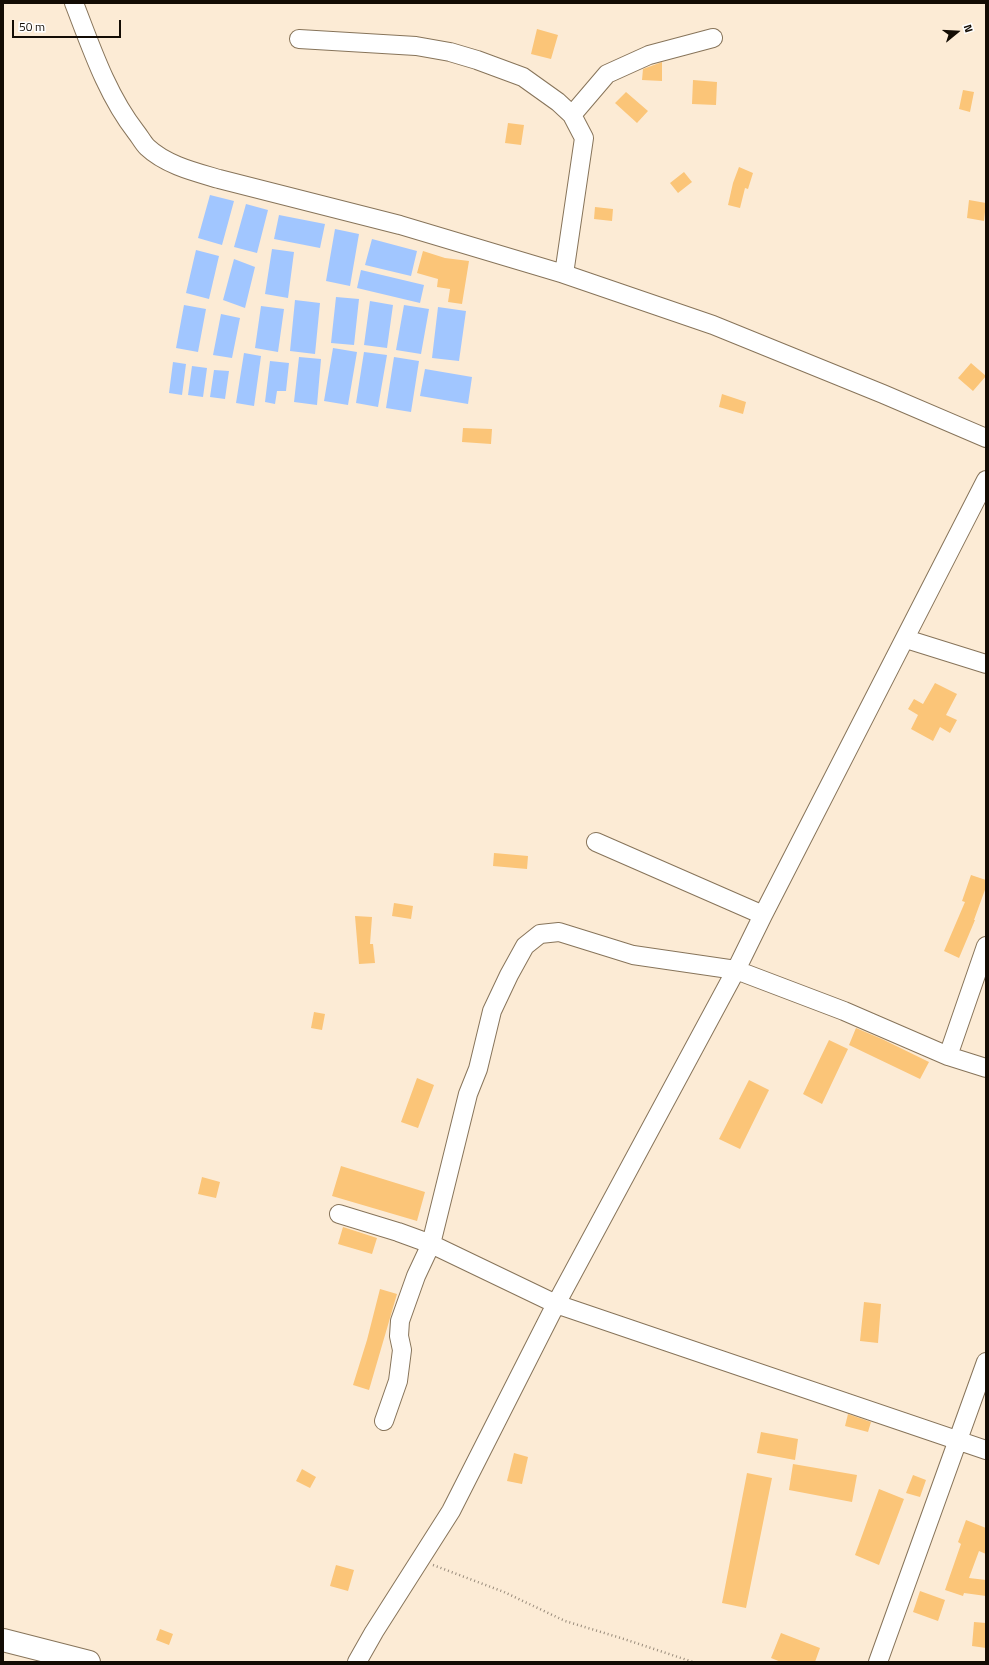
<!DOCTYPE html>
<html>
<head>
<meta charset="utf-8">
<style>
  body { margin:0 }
  #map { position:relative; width:989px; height:1665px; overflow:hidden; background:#fcebd5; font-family:"Titillium Web",sans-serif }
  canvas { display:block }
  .frame { position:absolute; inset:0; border:4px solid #130c04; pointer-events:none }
  .north { position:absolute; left:937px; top:12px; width:40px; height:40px; -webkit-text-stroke:3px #fff; paint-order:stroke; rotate:72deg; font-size:11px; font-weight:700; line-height:16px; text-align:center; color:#130c04 }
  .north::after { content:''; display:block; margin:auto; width:14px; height:18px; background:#130c04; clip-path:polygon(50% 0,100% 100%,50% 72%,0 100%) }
  .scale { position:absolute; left:12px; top:20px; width:109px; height:18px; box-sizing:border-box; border:2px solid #130c04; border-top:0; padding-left:5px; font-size:12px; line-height:14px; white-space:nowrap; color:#130c04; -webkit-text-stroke:3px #fff; paint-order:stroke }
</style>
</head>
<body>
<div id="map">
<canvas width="989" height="1665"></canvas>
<div class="frame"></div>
<div class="north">N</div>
<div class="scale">50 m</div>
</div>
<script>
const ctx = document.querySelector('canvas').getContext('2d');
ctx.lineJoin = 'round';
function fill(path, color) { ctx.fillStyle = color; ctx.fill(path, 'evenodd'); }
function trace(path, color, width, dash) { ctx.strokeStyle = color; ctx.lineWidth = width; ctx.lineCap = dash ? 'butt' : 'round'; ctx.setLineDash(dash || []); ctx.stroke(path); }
const water = new Path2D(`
  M210,195L234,201L222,245L198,238Z
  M246,204L268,210L257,253L234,247Z
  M279,215L325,224L320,248L274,239Z
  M335,229L359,234L350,286L326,281Z
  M372,239L417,251L411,276L365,265Z
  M272,249L294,252L288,298L265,294Z
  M196,250L219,256L209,299L186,293Z
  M234,259L255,267L245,308L223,300Z
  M361,270L424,285L420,303L357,288Z
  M336,297L359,299L354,345L331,343Z
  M295,300L320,303L315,354L290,351Z
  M370,301L393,305L387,348L364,345Z
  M184,305L206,309L198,352L176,348Z
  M404,305L429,309L421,354L396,350Z
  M261,306L284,309L278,352L255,348Z
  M438,307L466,311L459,361L432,358Z
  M221,314L240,318L232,358L213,355Z
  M333,348L357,352L348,405L324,401Z
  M364,352L387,355L378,407L356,403Z
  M244,353L261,356L254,406L236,403Z
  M299,357L321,359L317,405L294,402Z
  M394,357L419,361L411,412L386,408Z
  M270,361L289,363L286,391H277L275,404L265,402Z
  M173,362L186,364L182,395L169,393Z
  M192,366L207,368L203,397L188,395Z
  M425,369L472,377L468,404L420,396Z
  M214,370L229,371L225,399L210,397Z`);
const building = new Path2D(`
  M537,29L558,35L551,59L531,54Z
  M662,62V81L642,80L643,69Z
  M693,80L717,82L716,105L692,104Z
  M963,90L974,92L970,112L959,109Z
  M626,92L648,111L637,123L615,103Z
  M508,123L524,125L521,145L505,143Z
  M739,167L753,173L748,189L745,188L740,208L728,205L733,183Z
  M684,172L692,182L678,193L670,183Z
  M969,200L986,203L984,221L967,218Z
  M595,207L613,209L612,221L594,219Z
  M423,251L445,258L469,261L462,304L448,302L450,289L437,287L438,279L417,273Z
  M971,363L986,376L973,391L958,378Z
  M722,394L746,402L743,414L719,407Z
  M463,428L492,429L491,444L462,442Z
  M935,683L957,694L946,715L957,720L950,733L940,727L933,741L911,729L918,715L908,709L914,699L923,704Z
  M494,853L528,856L527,869L493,866Z
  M971,875L986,880V887L974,920H975L959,958L944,951L965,902L962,901Z
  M394,903L413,906L411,919L392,916Z
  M355,916L372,917L370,944H373L375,963L359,964Z
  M314,1012L325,1014L322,1030L311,1028Z
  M856,1028L882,1039L929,1062L920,1079L849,1045Z
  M829,1040L848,1049L822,1104L803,1094Z
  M417,1078L434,1085L418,1128L401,1122Z
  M749,1080L769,1090L740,1149L719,1139Z
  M341,1166L425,1192L417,1221L332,1196Z
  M202,1177L220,1182L216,1198L198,1194Z
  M343,1227L377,1238L372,1254L338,1244Z
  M380,1289L397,1294L369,1390L353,1385L367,1340Z
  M864,1302L881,1304L878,1343L860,1341Z
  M848,1414L871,1422L868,1432L845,1426Z
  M761,1432L798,1439L795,1460L757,1453Z
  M514,1453L528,1457L522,1484L507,1481Z
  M793,1464L857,1475L852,1502L789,1490Z
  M302,1469L316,1477L310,1488L296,1481Z
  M747,1473L772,1478L746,1608L722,1603Z
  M913,1475L926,1480L920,1497L906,1493Z
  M879,1489L904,1499L879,1565L855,1555Z
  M966,1520L986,1528V1554L979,1551L969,1578L986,1580V1596L964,1593L963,1596L945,1590L961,1544L958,1542Z
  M336,1565L354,1570L348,1591L330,1586Z
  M920,1591L945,1600L938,1621L913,1612Z
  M974,1622L986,1623V1648L972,1646Z
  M160,1629L173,1634L169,1645L156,1640Z
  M781,1633L820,1648L815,1662H781L771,1658Z`);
const path = new Path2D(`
  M433,1565L504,1592L565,1621L624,1639L693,1662`);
const minor = new Path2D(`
  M74,3C91,47 107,95 136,132C140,137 143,143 147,147C166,165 195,172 219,179L400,225L564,274L713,325L883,394L986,438
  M299,39L416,46L450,52L477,60L523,77L558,102L572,115L584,138L564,274
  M572,115L607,74L649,55L713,38
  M906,639L986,664
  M596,842L763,915
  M948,1056L986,946
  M339,1214L398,1232L431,1244L556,1304L986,1450
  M384,1421L398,1381L402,1350L399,1336L400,1321L416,1276L431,1244L468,1094L478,1069L492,1011L509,975L525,946L540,934L559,932L633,955L736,970L844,1011L948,1056L986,1068
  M357,1662L374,1632L451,1511L556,1304L736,970L763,915L986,480
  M878,1662L986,1362`);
const primary = new Path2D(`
  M3,1640L89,1662`);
fill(water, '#a1c6ff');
fill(building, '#fbc578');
trace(minor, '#87745a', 20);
trace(primary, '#87745a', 24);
trace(path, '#988b7b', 2.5, [1, 3]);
trace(minor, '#fff', 18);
trace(primary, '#fff', 22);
</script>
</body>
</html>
